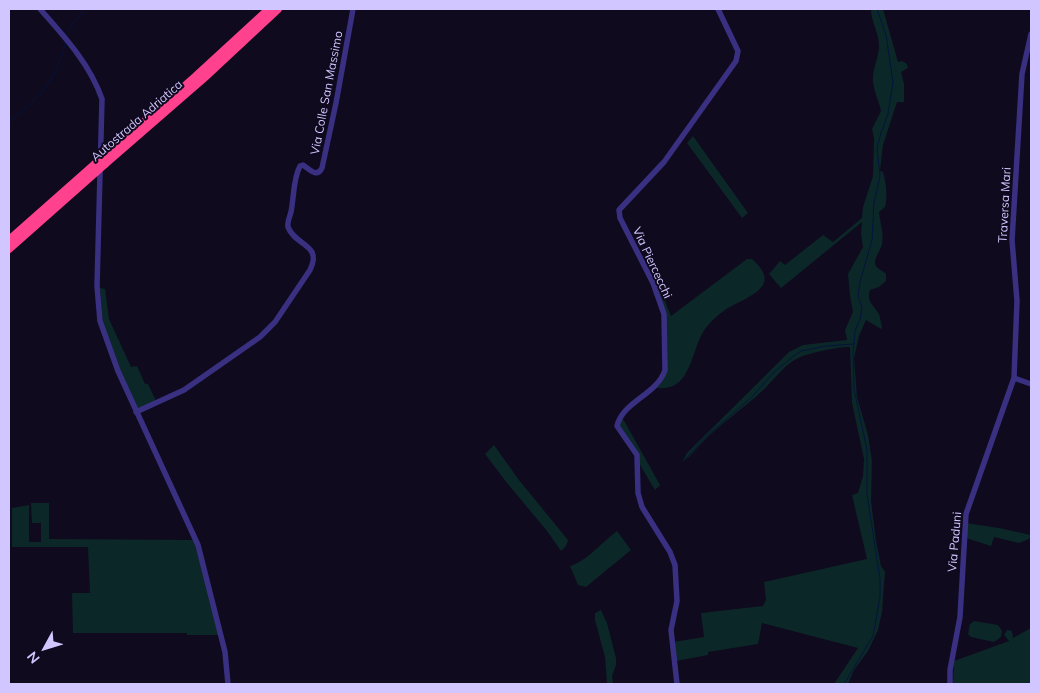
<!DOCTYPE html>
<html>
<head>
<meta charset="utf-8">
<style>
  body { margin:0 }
  #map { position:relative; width:1040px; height:693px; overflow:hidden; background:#0f0a1e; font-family:Mulish,sans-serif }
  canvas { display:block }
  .frame { position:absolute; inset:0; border:10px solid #d1c6ff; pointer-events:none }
  .north { position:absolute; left:20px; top:623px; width:50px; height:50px; -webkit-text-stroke:4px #0f0a1e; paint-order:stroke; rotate:231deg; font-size:14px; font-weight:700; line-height:20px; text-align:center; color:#d1c6ff }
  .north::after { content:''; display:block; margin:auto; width:18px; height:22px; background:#d1c6ff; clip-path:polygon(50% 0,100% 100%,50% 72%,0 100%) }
</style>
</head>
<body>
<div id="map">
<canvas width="1040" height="693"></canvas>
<div class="frame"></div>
<div class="north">N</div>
</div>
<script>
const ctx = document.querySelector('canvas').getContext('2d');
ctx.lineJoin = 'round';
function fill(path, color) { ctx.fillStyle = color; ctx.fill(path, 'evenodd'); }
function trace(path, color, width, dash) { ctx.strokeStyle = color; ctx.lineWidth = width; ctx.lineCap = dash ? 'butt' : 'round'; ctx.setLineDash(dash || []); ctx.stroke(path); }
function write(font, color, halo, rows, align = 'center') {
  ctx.font = font + ' Mulish,sans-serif'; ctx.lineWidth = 4; ctx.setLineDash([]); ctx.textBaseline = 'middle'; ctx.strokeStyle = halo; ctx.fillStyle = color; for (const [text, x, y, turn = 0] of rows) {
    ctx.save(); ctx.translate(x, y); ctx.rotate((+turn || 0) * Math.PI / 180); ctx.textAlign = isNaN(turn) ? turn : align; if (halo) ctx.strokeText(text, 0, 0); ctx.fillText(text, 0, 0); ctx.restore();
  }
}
const green = new Path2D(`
  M871,9H883L898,62L902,61L907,64L908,68L901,72L904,84V102H897L883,145L880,171L883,172C886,183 888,196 885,207L879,212C880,222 884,234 882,244C881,250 875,256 875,263C875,268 882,270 886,274V281L879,287L870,290C866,302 874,305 879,314C880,317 881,323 882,327L881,329L866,320L859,336L854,358L857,397L868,435L872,461L871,501L876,541L881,566L885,572L882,612L878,630L868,651L854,670L848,684H834L858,648L762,623L758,644L708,652V655L676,661L673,642L704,637L701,613L763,606L766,600L764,582L867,559L852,495L858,493L863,476L864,459L852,403L850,347C842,346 807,353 798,358C784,365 774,380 762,391C742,410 719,424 701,444C695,450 689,458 682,462L687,453L789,352L803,345L847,340L845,330L853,312L850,296L848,274L863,247L861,234L862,222L781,288L769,274L780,261L785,265L823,235L833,242L862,218L863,207L873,176L874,138L872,129L881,111C879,101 874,92 873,81C872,69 879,58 879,46C879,33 871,22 871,9Z
  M693,136L748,213L742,218L687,143Z
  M747,259H752C785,288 745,297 725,310C718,315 710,322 705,329C690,351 692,392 657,388L663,379L665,314L654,284H658L671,316Z
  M100,288L105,289L109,319L131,367L137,366L145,384H148L156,401L138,410L119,368L103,323Z
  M622,417L660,485L655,490L640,465L638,454L618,425Z
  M494,445L519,480L568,540L566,546L561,551L547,531L507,483L485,454Z
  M31,503H49V539L194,540L220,635H187V633H73L72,593H90L88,547H12V508L29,505V542H41V523H32Z
  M966,523L999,528L1031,535L1029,539L1019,543L994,537L991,546L966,538Z
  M617,531L631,550L586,587L578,585L570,566C587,561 602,542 617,531Z
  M601,610L607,623L616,658V665L612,676L613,684H607L605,657L595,620V613Z
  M974,621L998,625L1002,631L1001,637L994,642L971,637L968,634L970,624Z
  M1031,628V684H953L954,661L1009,641L1004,635L1007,630L1012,631L1013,638Z`);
const stream = new Path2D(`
  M66,33L85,9
  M9,122C37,99 58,80 65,43
  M684,460L709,434L752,397L773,373L795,355L801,351L826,346L854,344
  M844,684L873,636L880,597V579L867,494V450L854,389L853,354L855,331L860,319L862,308L858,296L860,282L872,240L874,203L880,176L877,148L881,133L888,114L893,82L886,35L877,9`);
const minor = new Path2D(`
  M40,9C64,36 90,64 102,99L97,286L100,321L118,371L198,545L225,652L228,684
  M1014,378L1031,384
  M136,412L184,390L260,337L275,322L310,270C323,244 295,246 288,227C287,222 290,216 291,212C294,197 293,179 300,166L303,165C310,170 317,178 322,168L336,103L353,9
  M677,684L671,630L677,601L675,565L670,552L642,507L638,493L637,455L617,426C623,401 657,395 665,370L664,314L653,283L620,218L619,210L664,162L736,61L738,51L718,9
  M950,684V670L960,617L966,514L1014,378L1017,301L1012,240L1022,74L1031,34`);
const highway = new Path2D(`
  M106,155L195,77L269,9
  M105,164L204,78L278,9
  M9,240L95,164
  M9,249L96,172`);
const highwayBridge = new Path2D(`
  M95,164L106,155
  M96,172L105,164`);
const streetNames = [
  ["Via Colle San Massimo",327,93,-79],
  ["Autostrada Adriatica",137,121,-41],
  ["Traversa Mari",1005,205,-87],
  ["Via Piercecchi",652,263,65],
  ["Via Paduni",955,542,-85]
];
fill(green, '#0c2728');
trace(stream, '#04143c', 1);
trace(minor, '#393082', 5.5);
trace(highway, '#ff418e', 8);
trace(highwayBridge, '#ff418e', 8);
write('12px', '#d1c6ff', '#0f0a1e', streetNames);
</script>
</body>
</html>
